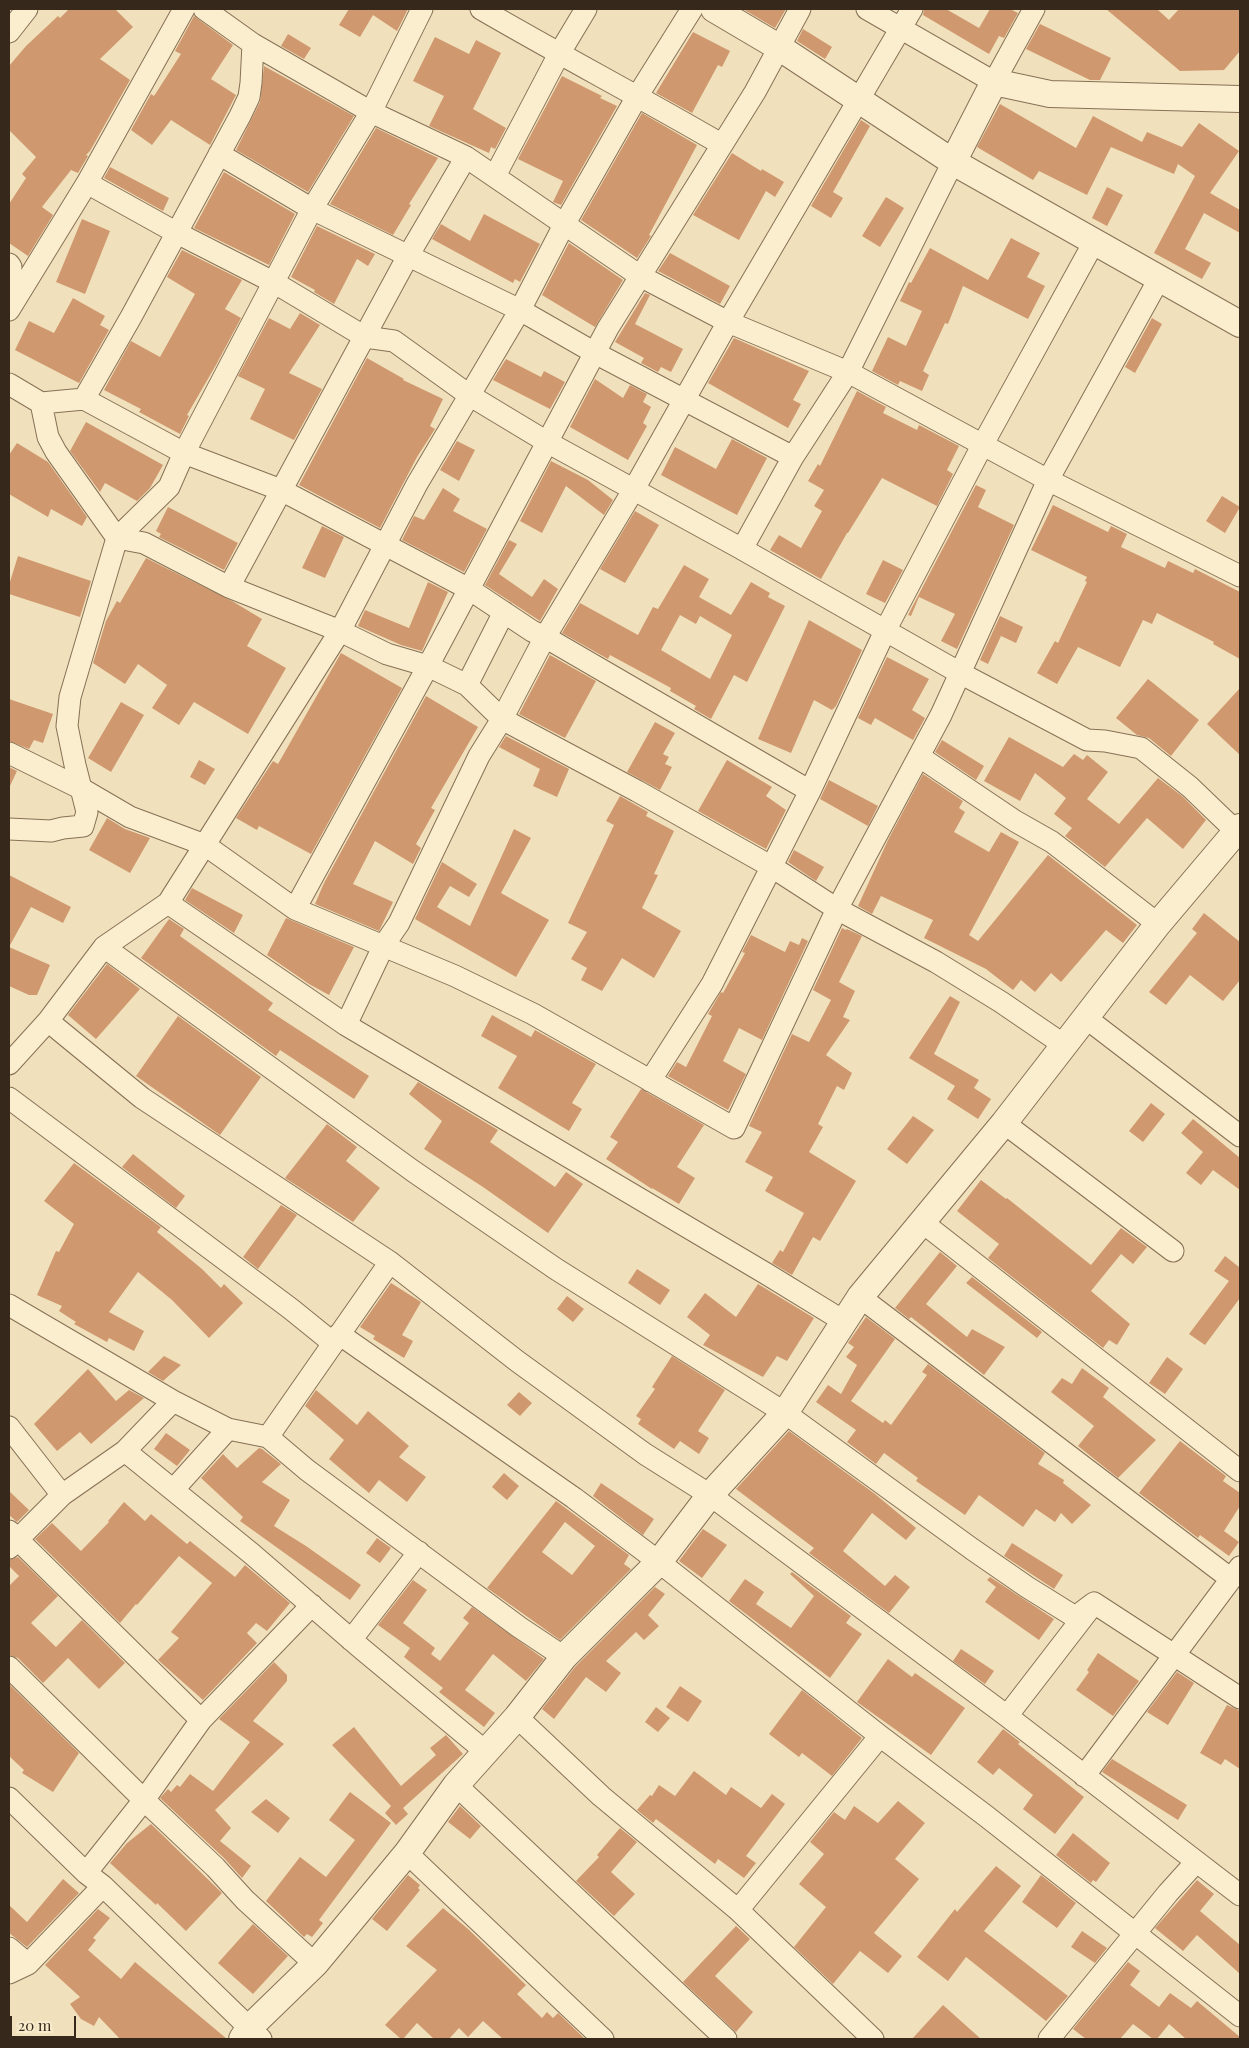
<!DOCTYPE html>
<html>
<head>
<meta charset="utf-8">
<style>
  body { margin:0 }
  #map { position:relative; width:1249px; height:2048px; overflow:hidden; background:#f0e1bc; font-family:"Playfair Display",serif }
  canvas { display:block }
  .frame { position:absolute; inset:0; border:10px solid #36281a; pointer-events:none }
  .scale { position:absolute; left:10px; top:2016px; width:66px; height:22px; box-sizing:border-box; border:2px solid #36281a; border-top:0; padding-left:6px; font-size:15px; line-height:18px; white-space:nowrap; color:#36281a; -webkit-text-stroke:4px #f7ebcc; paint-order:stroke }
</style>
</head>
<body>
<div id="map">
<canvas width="1249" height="2048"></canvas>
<div class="frame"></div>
<div class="scale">20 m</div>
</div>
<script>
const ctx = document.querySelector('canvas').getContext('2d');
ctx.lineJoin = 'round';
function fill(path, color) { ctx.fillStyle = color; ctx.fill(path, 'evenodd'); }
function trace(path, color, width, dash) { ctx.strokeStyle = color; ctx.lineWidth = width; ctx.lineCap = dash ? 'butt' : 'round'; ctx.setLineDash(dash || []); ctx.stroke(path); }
const building = new Path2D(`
  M69,9H115L133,27L100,59L130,80L90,151L86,155L88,156L78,173L71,170L42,207L53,215L28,256L9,243V204L26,178L22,174L36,157L9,130V66L26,46L58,16L60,18Z
  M349,9H408L397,31L373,15L360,37L339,25Z
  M743,9H786L775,28Z
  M924,9H946L979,28L990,9H1010L1018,13L1004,38L999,36L989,54L923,15Z
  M1106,9H1157L1169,20L1179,9H1240V51L1224,70L1180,71Z
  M194,16L233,45L211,79L236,95L210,145L171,120L152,145L131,130L151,94L154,96L181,54L175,51Z
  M1040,24L1111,58L1100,80H1090L1026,49Z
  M803,29L832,47L825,59L797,41Z
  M693,32L730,51L722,67L718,65L692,113L656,93Z
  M288,34L311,48L304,59L281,46Z
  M435,37L469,54L476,40L501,53L473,109L506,128L495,149L491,147L489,153L429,126L444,96L413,81Z
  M264,66L354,116L308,192L236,150L260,102Z
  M562,76L602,96L600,98L617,106L561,205L553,202L563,181L518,159Z
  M1000,104L1076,148L1093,116L1142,142L1147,132L1182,147L1199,123L1239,151L1210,193L1240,210V233L1204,213L1185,249L1211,263L1202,279L1154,253L1195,176L1178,164L1174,174L1111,147L1087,195L1039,171L1033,180L977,147Z
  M642,113L697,145L649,235L651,236L637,258L581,220Z
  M861,120L870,126L833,192L843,198L831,218L811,206Z
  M376,128L438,158L409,204L411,205L393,235L330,204Z
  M732,153L761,171L762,169L784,182L775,197L766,191L739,240L693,215Z
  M110,167L169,198L163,211L104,178Z
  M224,172L295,214L269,265L194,228Z
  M1107,187L1123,195L1107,226L1092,218Z
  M886,197L904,208L880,247L862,236Z
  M484,214L540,244L520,282L515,279L513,283L432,239L441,224L470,241Z
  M82,219L110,231L85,294L56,282Z
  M317,226L375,254L368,266L357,259L334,304L314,292L315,290L291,277Z
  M1011,238L1040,253L1027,277L1045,286L1028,319L963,286L948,324L945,323L923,371L929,375L922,391L900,381L898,385L872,371L888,337L906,346L922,311L900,301L909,282L911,283L930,248L988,280Z
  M569,243L623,280L595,327L542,295Z
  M182,250L242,280L225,309L241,318L216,365L187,415L189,416L180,434L139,412L141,409L104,390L131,341L160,357L195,294L167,277Z
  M670,253L730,286L720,304L658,271Z
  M645,293L650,295L635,324L683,349L671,372L661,367L658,372L641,363L644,358L615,342Z
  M73,298L105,316L100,325L109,330L79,383L15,350L29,321L54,333Z
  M300,313L320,325L289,373L322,389L294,440L250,419L265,389L238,376L269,318L290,329Z
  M1152,318L1162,324L1135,373L1125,367Z
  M734,338L809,371L793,400L801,404L788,428L708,383Z
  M367,358L404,379L403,380L443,399L430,426L435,429L417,457L380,528L299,485Z
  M506,359L541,377L544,371L565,382L550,409L493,380Z
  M595,379L623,398L630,385L647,394L643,402L651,407L643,423L647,426L628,460L570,427Z
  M857,391L886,407L883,413L917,430L919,425L959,446L947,470L953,474L937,506L882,478L848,533H847L821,579L770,550L779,535L801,548L822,511L814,506L824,490L808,481L818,464L820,466Z
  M86,422L163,465L150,488L137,501L105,483L100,492L70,451Z
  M732,439L767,458L737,515L661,475L675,447L716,469Z
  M457,441L475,450L459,481L440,470Z
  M17,443L48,462L87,517L82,526L51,509L48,517L9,494V455Z
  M551,461L588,480L613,500L604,515L566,486L542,533L520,521Z
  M976,485L986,490L978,507L1014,525L957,649L941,641L955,614L919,597L911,616L908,615Z
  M443,488L460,499L453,511L487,529L464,572L402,540L414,516L424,520Z
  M1222,496L1240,507L1225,533L1206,521Z
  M1053,505L1108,532L1111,526L1127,534L1121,547L1165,568L1168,561L1193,573L1195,569L1240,592V659L1213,644L1214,642L1157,613L1152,624L1143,620L1120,667L1078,647L1057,684L1037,673L1055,641L1058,643L1087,582L1085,581L1087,577L1031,550Z
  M168,507L238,543L224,570L159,537L161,534L156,531Z
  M635,511L659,525L625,583L600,569Z
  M322,526L344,537L325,578L302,568Z
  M509,540L517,544L499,574L532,597L544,579L558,589L540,621L485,585Z
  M18,556L91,581L80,617L9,594V585Z
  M146,558L232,601L262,619L247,646L286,668L248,734L194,702L179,725L152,708L167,685L138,664L125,684L93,663L106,621L117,601L120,603Z
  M883,560L903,570L885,603L866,594Z
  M684,565L709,579L699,597L731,615L751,582L770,593L768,597L785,606L747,682L734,675L711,719L694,709L696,706L670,691L671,688L610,655L608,659L562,633L580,603L638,635L653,607L658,609ZM680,615L696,624L700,616L732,635L710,679L661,650Z
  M428,582L448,592L422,651L401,645L358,626L365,610L409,628Z
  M1000,616L1023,627L1016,643L1001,636L988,664L980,660Z
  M809,620L862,650L836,706L832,710L814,700L791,753L758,739Z
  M341,653L402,688L311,854L259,826L257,830L236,818L273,761L278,764Z
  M550,655L596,681L565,738L519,714Z
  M887,657L929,679L912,710L925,718L913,740L875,718L871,725L858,718Z
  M1148,679L1199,720L1171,756L1149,738L1137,735L1116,718Z
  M1240,688V755L1207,724Z
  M426,696L478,727L431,808L435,810L416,844L421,848L413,864L375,841L353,884L393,902L379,931L315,904L324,883Z
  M9,699L53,714L43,743L34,740L29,749L9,741Z
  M121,702L144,715L111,772L88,758Z
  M655,722L675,733L663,754L669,757L665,764L672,767L660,790L627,772Z
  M506,736L569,769L557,797L533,786L540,769L499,747Z
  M1009,737L1063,767L1074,754L1083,760L1087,755L1108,772L1087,799L1119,824L1158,778L1182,796L1206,820L1183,849L1147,818L1105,867L1065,836L1072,828L1054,814L1066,798L1035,773L1020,801L984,781Z
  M942,740L984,766L976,780L935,752Z
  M199,760L215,769L205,785L190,777Z
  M727,760L772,787L766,796L786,810L766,849L698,811Z
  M9,767L17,771L9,788Z
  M923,774L963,801L959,808L965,812L954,832L989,852L1001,832L1019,842L969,935L978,941L1048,855L1137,925L1123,943L1106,930L1061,982L1051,973L1035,992L1021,980L1013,990L986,969L924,938L933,920L881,896L872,914L858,906L888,840Z
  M829,780L878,806L868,826L820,799Z
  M620,796L648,812L646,816L674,831L654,874L658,875L642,908L681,931L654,978L622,958L602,991L581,980L587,968L571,959L587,932L568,923L614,825L606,821Z
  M107,818L125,829L150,838L130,873L89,850Z
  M514,829L531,838L501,893L549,920L516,977L415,919L442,862L477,884L469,897L450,886L437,907L470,926Z
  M794,850L824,867L816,881L788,862Z
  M9,875L71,907L63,923L31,907L9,947Z
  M192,888L243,915L234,933L185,900Z
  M1204,913L1240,942V980L1223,1001L1190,975L1166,1005L1149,992L1197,933L1192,929Z
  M286,918L354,947L329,995L309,984L267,955Z
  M169,919L184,929L180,936L273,1003L268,1010L369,1076L354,1099L280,1050L276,1056L141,958Z
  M842,928L846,930L847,929L862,936L839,982L855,991L843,1017L850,1020L826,1055L852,1073L844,1090L837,1086L818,1124L823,1127L809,1152L856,1181L820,1241L813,1237L792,1275L772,1263L780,1250L783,1252L804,1213L765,1191L773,1177L745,1162L762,1132L749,1126L792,1034L809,1042L831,1000L813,990Z
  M751,935L785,952L790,941L799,945L802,938L808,941L762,1040L739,1028L723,1061L746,1074L728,1110L668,1076L677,1062L686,1067L712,1016L708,1014L721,992L723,993L745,953L742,952Z
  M9,947L50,965L37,995H29L9,986Z
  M107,964L140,989L96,1039L68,1015Z
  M950,996L960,1002L934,1054L979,1080L974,1088L991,1099L978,1119L947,1099L955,1086L909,1058Z
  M492,1015L531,1037L535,1030L596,1064L572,1103L582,1109L569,1131L498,1088L517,1056L481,1036Z
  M178,1016L261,1077L220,1135L136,1076Z
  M418,1082L498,1130L490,1142L555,1187L566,1172L583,1184L548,1233L483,1187L424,1149L442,1121L409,1094Z
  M641,1089L704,1125L677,1167L695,1178L679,1204L652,1188V1189L606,1159L618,1142L610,1137Z
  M1151,1103L1165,1114L1143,1142L1129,1131Z
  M913,1116L934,1130L907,1164L887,1149Z
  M1193,1119L1240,1158V1190L1213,1170L1201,1185L1186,1173L1203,1152L1181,1133Z
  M327,1124L357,1147L346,1161L380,1188L353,1222L285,1178Z
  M133,1154L185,1196L176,1208L122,1167Z
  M74,1163L161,1227L157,1232L202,1269L221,1288L224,1284L243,1303L209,1338L172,1300L138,1272L109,1312L144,1331L134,1351L109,1338L107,1342L74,1324L76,1322L59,1311L62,1306L37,1295L56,1251L59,1252L74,1224L44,1201Z
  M981,1180L1006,1199L1007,1198L1091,1265L1121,1228L1147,1247L1133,1264L1121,1254L1091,1291L1130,1324L1117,1345L1109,1340L1103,1348L988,1258L999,1244L957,1211Z
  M281,1205L297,1215L258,1269L243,1257Z
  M940,1252L957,1266L926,1304L967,1337L972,1329L1005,1347L984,1375L911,1317L909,1319L895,1308Z
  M1225,1256L1239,1267L1240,1266V1298L1205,1345L1189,1334L1229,1281L1214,1271Z
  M637,1269L670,1290L660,1305L628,1283Z
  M972,1277L1042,1332L1037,1338L966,1283Z
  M391,1283L421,1302L402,1335L413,1341L404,1358L373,1339L375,1336L360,1327Z
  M758,1284L814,1318L787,1361L777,1356L763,1377L703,1345L710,1335L687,1317L705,1293L736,1317Z
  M567,1296L584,1309L573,1322L557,1309Z
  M866,1317L895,1339L851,1401L883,1423L885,1420L891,1425L927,1375L922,1372L928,1364L1045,1453L1038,1464L1064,1480L1063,1483L1091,1505L1072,1524L1061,1513L1055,1522L1036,1509L1023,1527L979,1495L965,1515L916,1481L918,1478L884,1453L876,1464L847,1442L856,1430L816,1402L828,1385L841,1394L857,1365L846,1357L854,1347L848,1343Z
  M164,1356L181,1365L163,1381L148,1372Z
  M672,1356L725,1390L698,1431L709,1438L699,1454L680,1441L674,1449L638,1424L641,1419L636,1416L655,1389L652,1387Z
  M1167,1357L1183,1369L1165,1394L1149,1383Z
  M1082,1368L1109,1388L1103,1397L1156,1440L1118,1478L1078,1446L1094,1426L1051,1392L1062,1378L1072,1384Z
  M88,1369L116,1401L129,1390L144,1398L91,1444L80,1432L57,1451L34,1424Z
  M316,1390L357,1425L368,1411L409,1446L399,1457L426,1477L407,1502L379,1480L369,1493L329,1459L344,1440L305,1406Z
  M519,1392L532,1403L520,1416L507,1405Z
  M789,1431L875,1494L916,1528L906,1540L872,1513L843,1551L885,1586L895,1575L910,1587L889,1613L809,1553L814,1548L736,1489Z
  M166,1433L190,1450L177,1466L154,1449Z
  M1180,1441L1226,1476L1223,1481L1240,1493V1506L1224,1531L1239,1542L1229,1556L1200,1535L1198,1538L1139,1493Z
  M259,1448L262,1449L281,1464L262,1482L290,1500L274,1526L306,1546L361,1585L350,1600L240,1521L243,1517L201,1478L223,1454L237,1468Z
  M504,1473L519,1486L507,1500L492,1487Z
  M601,1483L654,1519L643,1535L593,1496Z
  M9,1491L29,1510L17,1522L9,1515Z
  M556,1501L629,1555L624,1564L631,1569L560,1640L487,1588ZM565,1522L595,1546L572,1575L542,1552Z
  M124,1502L145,1521L151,1514L187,1544L190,1541L235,1577L245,1565L290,1603L267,1631L256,1623L247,1633L257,1643L203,1700L158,1660L179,1638L171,1632L212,1583L179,1556L137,1605L136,1604L120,1623L35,1539L52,1523L81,1551L109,1522L108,1521Z
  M703,1529L727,1545L702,1578L679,1561Z
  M377,1538L391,1548L380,1563L366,1553Z
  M1012,1543L1063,1575L1054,1589L1004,1556Z
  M18,1557L58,1596L31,1623L56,1647L82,1620L125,1663L99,1689L68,1658L43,1683L18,1658L9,1655V1586L19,1576L9,1566V1560Z
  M792,1572L851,1616L846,1623L862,1634L830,1678L729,1601L745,1579L764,1592L756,1604L791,1628L814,1596L790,1574Z
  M990,1577L1054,1619L1039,1640L985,1602L996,1587L987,1580Z
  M413,1580L427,1590L403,1623L435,1648L431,1654L440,1661L469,1623L463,1618L472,1607L544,1659L526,1681L493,1654L465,1690L495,1713L484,1727L439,1692L443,1688L404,1657L410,1648L378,1625Z
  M655,1587L665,1594L648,1615L659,1626L644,1640L636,1632L606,1661L621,1673L606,1692L586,1677L554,1719L542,1709L575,1667Z
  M961,1649L994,1671L985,1684L953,1661Z
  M1098,1653L1139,1681L1113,1716L1076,1690L1089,1672L1087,1670Z
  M888,1659L912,1677L915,1673L965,1708L931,1755L857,1702Z
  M274,1662L287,1675V1681L253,1721L284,1744L215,1810L231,1828L220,1841L251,1866L242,1878L224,1858L160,1798L168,1789L171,1792L177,1785L180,1787L190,1774L213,1791L250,1742L219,1719Z
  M1177,1672L1194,1683L1168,1725L1147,1712Z
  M9,1684L79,1753L53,1792L22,1773L24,1770L9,1756Z
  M680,1686L702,1701L688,1722L666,1707Z
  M802,1690L862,1738L832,1776L802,1753L799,1757L769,1734Z
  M1227,1705L1240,1711V1769L1225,1759L1221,1765L1200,1753Z
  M656,1707L670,1718L658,1732L645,1722Z
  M354,1727L401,1786L436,1755L430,1748L446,1735L463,1754L403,1808L408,1814L396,1825L385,1813L391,1806L332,1745Z
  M1003,1729L1020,1742L1018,1744L1084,1797L1055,1834L1023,1809L1033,1795L999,1768L993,1775L977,1762Z
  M1112,1759L1187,1805L1178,1820L1102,1772Z
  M694,1771L726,1795L731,1787L761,1808L772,1794L785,1804L746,1856L756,1863L744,1878L718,1859L715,1864L656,1819L653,1823L637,1810L650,1795L652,1796L659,1785L675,1796Z
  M350,1792L391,1823L319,1920L323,1923L312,1937L307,1934L304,1937L266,1901L300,1857L326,1877L355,1840L329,1820Z
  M266,1799L290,1818L278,1833L251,1812Z
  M898,1801L925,1823L895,1859L919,1879L874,1933L902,1956L888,1973L860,1951L833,1984L794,1947L826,1907L799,1884L824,1854L810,1842L834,1812L845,1820L854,1806L878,1823Z
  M460,1806L481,1826L470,1839L448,1822Z
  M151,1824L222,1893L186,1931L157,1903L156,1905L110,1863L127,1843Z
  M620,1828L637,1842L611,1872L635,1894L614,1916L576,1881L599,1857L597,1855Z
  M1073,1833L1110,1863L1096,1882L1093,1880L1091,1883L1056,1855Z
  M996,1866L1021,1886L984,1931L1068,1996L1046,2021L966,1957L948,1981L917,1957L955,1909L957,1912Z
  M408,1875L420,1885L418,1888L420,1890L387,1931L372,1919Z
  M1041,1875L1076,1903L1057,1928L1022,1902Z
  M63,1879L79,1893L27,1947L9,1933V1905L27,1922Z
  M1197,1880L1214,1894L1200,1911L1240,1945V1974L1197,1935L1183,1951L1155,1928Z
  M443,1908L468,1929L526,1985L517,1994L542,2018L547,2012L553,2018L558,2013L585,2039H503L483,2021L468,2037L459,2028L449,2039H434L417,2023L403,2039H401L385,2025L437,1970L406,1946Z
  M98,1909L110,1918L93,1938L96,1940L88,1950L121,1979L135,1962L227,2039H120L99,2017L94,2026L81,2019L70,2004L80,1997L45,1965Z
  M253,1924L288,1956L253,1994L218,1963Z
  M736,1926L750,1939L715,1976L753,2012L736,2032L683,1982Z
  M1082,1931L1107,1948L1095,1963L1071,1947Z
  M1128,1962L1140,1971L1130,1985L1159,2007L1170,1993L1191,2008L1197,2001L1240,2037V2039H1186L1169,2024L1157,2039H1153L1133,2024L1120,2039H1086L1073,2029Z
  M943,2005L981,2039H912Z`);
const minor = new Path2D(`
  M204,9L253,44L371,112L466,157L640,276L728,322L848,372L1048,480L1240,576
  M481,9C560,55 642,98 721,144
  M867,9L994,82L1034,9
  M9,32L27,9
  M219,154L312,209L520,310L595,353L793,457
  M495,176L559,54L586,9
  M87,183L184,9
  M9,264L11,267L9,284
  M9,310L87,183L177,233L275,283L365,337L394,341L469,395L547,442L742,549L793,457L848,372L953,162
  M9,384L41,403L84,399L184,453L281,490L469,589L532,631L545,637L810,791
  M84,399L131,317L240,116L249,97L251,83L253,44
  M41,403L48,437L56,452L117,538L144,543L229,587L340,631L387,654L428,666L467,685L502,719L637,791L772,867L837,909L936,962L1001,1002L1064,1045
  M742,549L960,673L1087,740L1105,741L1141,748L1190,787L1240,835
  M229,587L408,256L466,157
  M467,685L504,612
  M9,753L82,789L130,817L205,845L295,909L455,976L533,1014L734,1128L837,909L941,715L1048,480L1159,279
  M920,757L1015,821L1052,842L1158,924
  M9,829L51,831L63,828L83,826L87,812L75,765L67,726L70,697L117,538L169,487L184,453L312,209L371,112L422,9
  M168,903L346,1025L765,1273L845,1322
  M295,909L428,666L608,328L755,92L800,9
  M104,947L413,1171L556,1269L785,1413L972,1549L1027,1587L1072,1615H1078L1094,1603L1240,1698
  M1086,1018L1240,1136
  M48,1021L142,1098L390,1262L517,1361L645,1454L710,1495L1007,1716L1240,1895
  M346,1025L384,945L399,923L479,756L502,719L545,637L634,489L728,322L912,9
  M9,1064L48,1021L104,947L168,903L340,631L417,484L520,310L565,223L638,95L692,9
  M650,1081L712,984L810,791L886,629L983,444L1094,242
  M9,1098L291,1309L333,1343
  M1004,1123L1173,1251
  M922,1222L1240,1471
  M860,1297L1231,1579
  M9,1305L173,1401L228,1429L268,1437L307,1470L519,1627L564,1657
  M339,1334L574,1498L659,1562L880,1736L986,1816L1240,2016
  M9,1427L62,1495
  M268,1437L390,1262
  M125,1451L252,1554L362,1649L486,1752
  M174,1489L228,1429
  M9,1531L201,1720
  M9,1548L62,1495L125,1451L173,1401
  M351,1640L419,1552
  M9,1667L144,1800L215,1867L245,1900L315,1964
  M1007,1716L1091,1607
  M517,1717L601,1796L738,1910L873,2039
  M1084,1776L1240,1567
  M456,1785L726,2039
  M9,1798L86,1873L103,1886L261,2039
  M407,1853L603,2039
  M86,1873L144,1800L201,1720L312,1605
  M738,1910L880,1736
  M9,1948L28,1964
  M9,1973L28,1964L103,1886
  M1049,2039L1168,1893L1196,1862`);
const tertiary = new Path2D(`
  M714,9L780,48L953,162L1240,324
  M953,162L994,82L1050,94L1240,99
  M242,2039L249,2028L315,1964L407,1853L456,1785L517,1717L564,1657L659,1562L710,1495L785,1413L860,1297L1004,1123L1158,924L1240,827`);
fill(building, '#d0986f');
trace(minor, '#887055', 23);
trace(tertiary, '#887055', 28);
trace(minor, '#faeecf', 21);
trace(tertiary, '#faeecf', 26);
</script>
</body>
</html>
